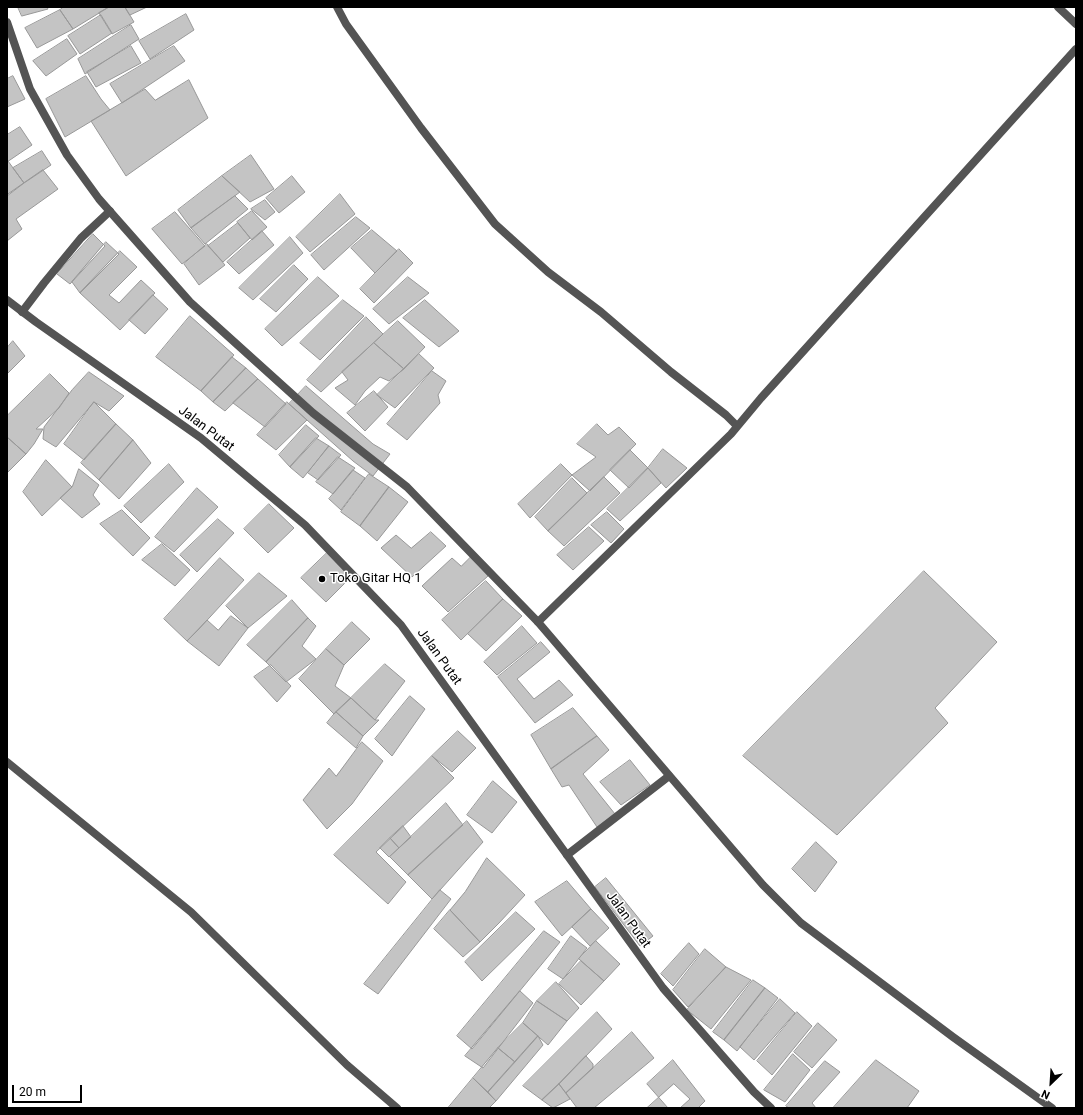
<!DOCTYPE html>
<html>
<head>
<meta charset="utf-8">
<style>
  body { margin:0 }
  #map { position:relative; width:1083px; height:1115px; overflow:hidden; background:#fff; font-family:Roboto,sans-serif }
  canvas { display:block }
  .frame { position:absolute; inset:0; border:8px solid #000; pointer-events:none }
  .north { position:absolute; left:1031px; top:1063px; width:40px; height:40px; -webkit-text-stroke:3px #fff; paint-order:stroke; rotate:205deg; font-size:11px; font-weight:700; line-height:16px; text-align:center; color:#000 }
  .north::after { content:''; display:block; margin:auto; width:14px; height:18px; background:#000; clip-path:polygon(50% 0,100% 100%,50% 72%,0 100%) }
  .scale { position:absolute; left:12px; top:1085px; width:70px; height:18px; box-sizing:border-box; border:2px solid #000; border-top:0; padding-left:5px; font-size:12px; line-height:14px; white-space:nowrap; color:#000; -webkit-text-stroke:3px #fff; paint-order:stroke }
</style>
</head>
<body>
<div id="map">
<canvas width="1083" height="1115"></canvas>
<div class="frame"></div>
<div class="north">N</div>
<div class="scale">20 m</div>
</div>
<script>
const ctx = document.querySelector('canvas').getContext('2d');
ctx.lineJoin = 'round';
function fill(path, color) { ctx.fillStyle = color; ctx.fill(path, 'evenodd'); }
function trace(path, color, width, dash) { ctx.strokeStyle = color; ctx.lineWidth = width; ctx.lineCap = dash ? 'butt' : 'round'; ctx.setLineDash(dash || []); ctx.stroke(path); }
function write(font, color, halo, rows, align = 'center') {
  ctx.font = font + ' Roboto,sans-serif'; ctx.lineWidth = 3; ctx.setLineDash([]); ctx.textBaseline = 'middle'; ctx.strokeStyle = halo; ctx.fillStyle = color; for (const [text, x, y, turn = 0] of rows) {
    ctx.save(); ctx.translate(x, y); ctx.rotate((+turn || 0) * Math.PI / 180); ctx.textAlign = isNaN(turn) ? turn : align; if (halo) ctx.strokeText(text, 0, 0); ctx.fillText(text, 0, 0); ctx.restore();
  }
}
const building = new Path2D(`
  M18,7H47L48,9L22,16Z
  M64,7H109L73,29L60,10Z
  M109,7H125L134,22L112,34L99,13Z
  M125,7H147L130,15Z
  M60,10L73,29L37,48L25,28Z
  M186,14L194,30L150,59L139,41Z
  M101,15L112,33L80,54L68,36Z
  M131,25L139,39L85,74L78,59Z
  M67,39L77,54L46,76L33,61Z
  M131,46L141,63L96,87L87,72Z
  M174,46L185,61L122,103L110,84Z
  M13,76L25,99L7,107V79Z
  M86,76L101,99L110,110L65,137L46,99Z
  M189,80L208,118L126,176L91,121L145,89L155,100Z
  M20,127L32,145L7,162V135Z
  M42,151L51,165L24,183L13,168Z
  M251,155L274,189L250,202L222,176Z
  M8,161L24,183L7,196V162Z
  M43,170L58,189L16,219L22,229L7,241V195Z
  M222,176L240,192L191,228L178,210Z
  M292,176L305,192L279,213L266,198Z
  M340,194L355,214L310,252L296,237Z
  M235,196L248,209L205,244L191,228Z
  M265,200L275,212L265,220L251,209Z
  M252,211L267,227L252,240L237,222Z
  M175,212L205,246L182,264L152,229Z
  M356,217L370,228L324,270L311,255Z
  M238,223L250,238L223,262L208,246Z
  M372,230L397,251L375,273L351,248Z
  M262,231L274,245L239,274L227,262Z
  M93,234L105,246L70,284L57,274Z
  M290,237L303,253L253,300L239,288Z
  M106,242L119,254L80,293L72,282Z
  M207,244L225,265L199,285L184,264Z
  M399,249L413,263L374,303L360,289Z
  M120,251L137,267L109,295L119,303L141,280L155,293L120,330L80,293Z
  M294,265L308,279L276,312L260,299Z
  M318,277L339,296L282,346L265,329Z
  M408,277L429,293L389,324L373,309Z
  M153,295L168,309L145,334L129,320Z
  M343,300L364,316L320,360L300,343Z
  M425,300L459,331L439,347L403,318Z
  M190,316L234,355L201,391L156,357Z
  M366,317L383,334L321,392L307,380Z
  M398,321L425,347L404,369L374,343Z
  M13,341L25,356L7,374V348Z
  M374,343L404,369L389,381L380,377L365,391L355,405L335,388L348,380L342,372Z
  M419,354L434,368L395,408L377,395Z
  M232,357L246,368L213,402L201,391Z
  M246,368L258,379L225,411L213,402Z
  M432,371L446,381L438,395L440,403L407,440L387,424Z
  M89,372L124,396L109,411L94,402L56,447L43,439L44,427L72,390Z
  M50,374L69,393L59,408L36,429H43L34,444L26,454L7,437V416Z
  M258,379L286,404L265,427L233,403Z
  M306,386L373,444L390,454L373,476L353,461L289,404Z
  M374,391L388,407L365,431L347,413Z
  M94,402L116,424L84,460L64,444Z
  M287,402L307,420L276,450L257,435Z
  M116,424L133,440L99,480L81,463Z
  M597,424L608,435L619,427L636,444L590,491L572,475L596,457L577,444Z
  M306,425L319,436L290,467L279,455Z
  M7,437L26,454L7,473Z
  M316,438L329,446L303,478L290,467Z
  M133,440L151,463L119,499L99,480Z
  M329,446L341,455L318,480L308,473Z
  M663,449L687,468L666,488L648,468Z
  M630,450L648,468L629,488L610,470Z
  M338,457L355,468L333,494L316,482Z
  M46,460L72,487L42,516L23,492Z
  M169,464L184,482L141,523L124,506Z
  M561,464L572,475L530,518L518,504Z
  M648,468L661,483L620,521L607,509Z
  M79,469L99,485L93,495L100,504L82,518L60,498L72,487Z
  M353,470L365,478L341,510L329,499Z
  M369,474L389,487L360,526L341,512Z
  M604,477L620,493L564,546L548,531Z
  M572,478L587,493L548,531L535,517Z
  M389,487L408,502L377,541L360,526Z
  M197,488L218,507L174,552L155,537Z
  M269,504L294,528L268,553L244,529Z
  M122,510L150,538L133,556L100,524Z
  M607,512L624,529L611,543L591,525Z
  M218,519L234,533L197,572L180,555Z
  M589,527L604,541L573,570L557,555Z
  M431,532L446,546L412,577L381,548L396,535L411,548Z
  M162,544L190,570L175,586L142,560Z
  M327,553L351,577L326,602L301,578Z
  M471,557L488,576L448,612L422,586L452,558L461,566Z
  M220,558L244,580L199,629L187,641L164,619Z
  M924,571L997,642L935,708L948,723L837,835L743,756Z
  M259,573L287,596L248,628L226,606Z
  M486,581L503,599L461,640L442,620Z
  M503,599L522,616L486,651L468,634Z
  M292,600L308,618L266,662L247,645Z
  M231,616L248,628L219,666L187,641L207,620L218,630Z
  M308,618L316,626L302,646L316,659L286,682L266,662Z
  M352,622L370,639L344,665L326,649Z
  M522,626L537,643L497,675L484,662Z
  M541,642L550,652L517,679L534,699L559,680L573,695L535,723L498,677Z
  M326,649L344,665L335,686L351,698L334,714L299,679Z
  M385,664L405,681L375,720L351,698Z
  M271,665L291,686L277,702L254,677Z
  M410,696L425,709L392,756L375,739Z
  M351,698L375,720H379L363,736L336,712Z
  M573,708L597,736L551,769L531,735Z
  M336,712L363,736L356,748L327,723Z
  M458,731L476,748L452,772L432,756Z
  M597,736L609,750L583,774L615,814L597,827L569,785L562,787L551,769Z
  M362,742L383,761L352,804L327,829L303,800L329,768L336,776Z
  M432,756L454,778L376,852L406,882L388,904L334,855Z
  M630,760L650,785L621,805L600,782Z
  M493,781L517,802L492,833L467,815Z
  M446,803L463,825L408,875L390,857Z
  M467,821L483,842L432,899L408,875Z
  M403,826L411,837L399,848L390,838Z
  M390,838L399,848L389,857L380,848Z
  M816,842L837,862L815,892L792,869Z
  M487,858L525,895L499,923L480,942L450,910L465,892Z
  M606,878L653,936L640,946L595,887Z
  M567,881L591,909L562,936L535,902Z
  M440,890L451,899L378,994L364,984Z
  M591,909L609,928L590,946L572,927Z
  M450,910L480,942L463,957L434,929Z
  M516,912L535,929L482,981L465,962Z
  M544,931L560,942L472,1049L457,1036Z
  M571,936L587,948L563,979L548,969Z
  M596,941L620,964L604,981L579,959Z
  M689,943L699,954L673,986L661,974Z
  M705,949L726,967L688,1007L673,990Z
  M581,961L604,981L581,1005L559,984Z
  M726,967L751,980L711,1029L687,1010Z
  M753,980L765,988L724,1040L713,1032Z
  M556,982L579,1008L567,1021L537,1001Z
  M765,988L778,998L737,1051L724,1040Z
  M520,991L533,1003L483,1068L465,1056Z
  M780,999L795,1013L754,1060L740,1047Z
  M537,1001L567,1021L548,1045L523,1023Z
  M597,1012L612,1029L559,1084L542,1100L523,1086Z
  M797,1012L812,1026L772,1075L757,1061Z
  M523,1023L538,1036L515,1062L498,1048Z
  M818,1023L837,1040L812,1068L794,1052Z
  M632,1032L654,1058L594,1108H577L566,1093Z
  M538,1036L543,1045L496,1101L488,1092Z
  M498,1048L515,1062L488,1092L473,1078Z
  M793,1054L810,1070L785,1102L764,1090Z
  M586,1056L593,1064V1068L566,1093L559,1084Z
  M673,1060L705,1101L698,1108H668L647,1084Z
  M876,1060L919,1091L907,1108H833Z
  M825,1061L840,1072L812,1103L816,1108H789L786,1106Z
  M473,1078L496,1101L489,1108H448Z
  M559,1084L570,1099L553,1108L542,1100Z
  M674,1084L690,1099L680,1108H647Z`);
const minor = new Path2D(`
  M337,7L346,24L421,128L495,224L548,272L601,312L671,372L726,415L737,426
  M1058,7L1076,24
  M22,312L44,283L81,238L110,211
  M538,622L731,434L761,398L1076,49
  M7,762L191,912L347,1065L397,1108
  M567,855L669,776`);
const tertiary = new Path2D(`
  M7,22L30,89L67,155L99,199L190,302L313,413L407,487L538,622L763,885L801,923L953,1037L1052,1108
  M7,300L36,322L201,438L305,525L401,625L663,988L754,1092L771,1108`);
const markers = [
  [322,579,4,"#000"]
];
const streetNames = [
  ["Jalan Putat",206,429,37],
  ["Jalan Putat",439,657,54],
  ["Jalan Putat",628,920,54]
];
const poiNames = [
  ["Toko Gitar HQ 1",330,579]
];
fill(building, '#c4c4c4');
trace(building, '#989898', 1);
trace(minor, '#545454', 8);
trace(tertiary, '#545454', 8);
for (const [x, y, r, color] of markers) { const dot = new Path2D(); dot.arc(x, y, r, 0, 2 * Math.PI); ctx.fillStyle = color; ctx.fill(dot); trace(dot, '#fff', 1.5); }
write('13px', '#000', '#fff', streetNames);
write('13px', '#000', '#fff', poiNames, 'left');
</script>
</body>
</html>
